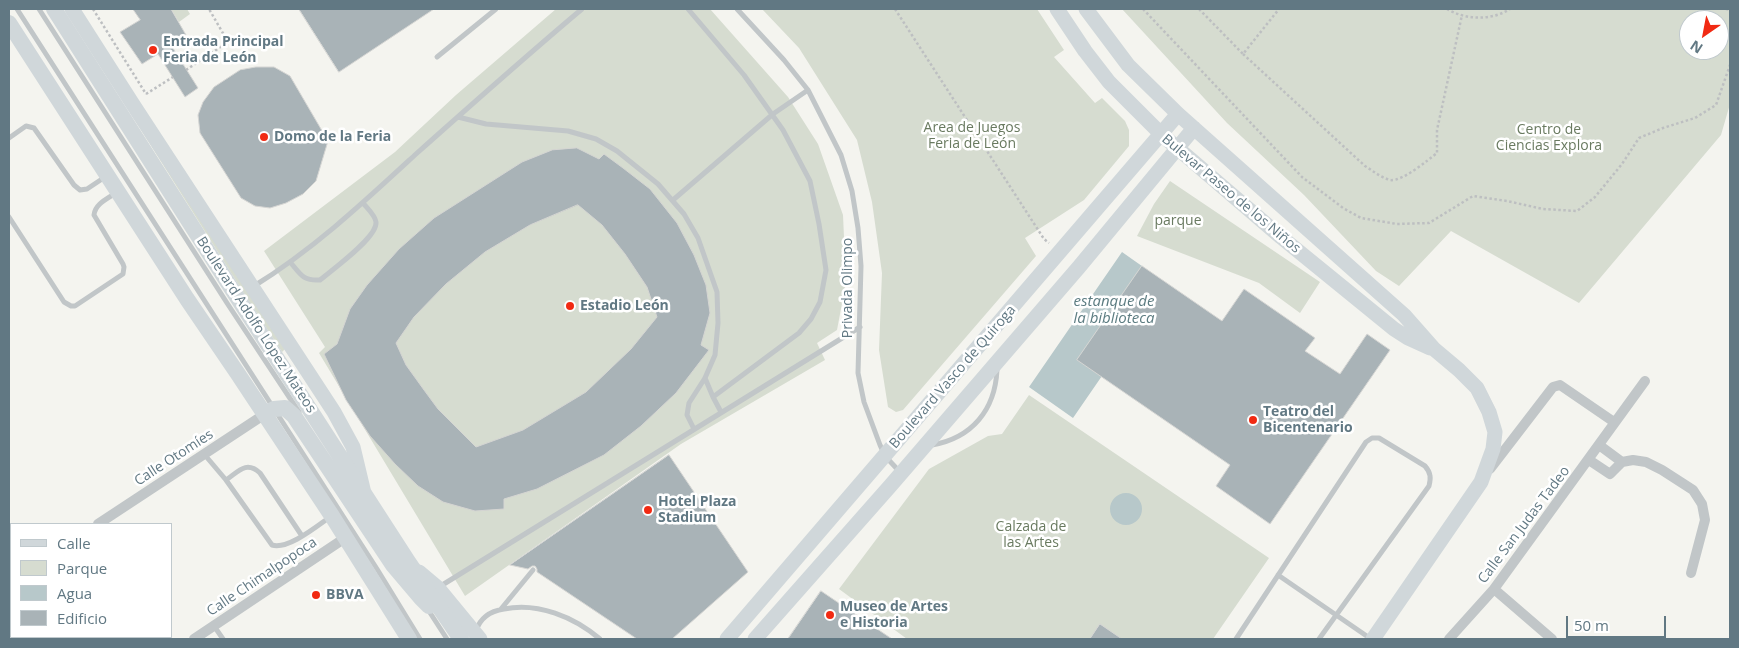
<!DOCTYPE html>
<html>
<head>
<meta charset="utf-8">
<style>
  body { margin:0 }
  #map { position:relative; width:1739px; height:648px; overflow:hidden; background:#f4f4ef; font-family:"Open Sans",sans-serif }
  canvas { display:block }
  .frame { position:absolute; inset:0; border:10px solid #617883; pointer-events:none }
  .legend { position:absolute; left:10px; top:523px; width:162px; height:115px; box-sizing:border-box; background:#fff; border:1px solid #c0c9cd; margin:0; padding:6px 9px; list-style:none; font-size:15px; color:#617883 }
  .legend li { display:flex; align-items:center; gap:10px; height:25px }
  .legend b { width:25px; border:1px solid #c0c9cd }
  .north { position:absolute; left:1679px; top:10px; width:50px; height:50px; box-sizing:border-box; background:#fff; border:1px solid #c0c9cd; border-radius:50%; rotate:213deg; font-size:14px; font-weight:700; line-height:20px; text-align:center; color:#617883 }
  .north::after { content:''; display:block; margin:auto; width:18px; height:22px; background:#f12a13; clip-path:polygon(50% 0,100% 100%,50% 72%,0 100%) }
  .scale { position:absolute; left:1566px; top:616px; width:100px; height:22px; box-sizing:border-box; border:2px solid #617883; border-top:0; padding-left:6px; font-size:15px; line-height:18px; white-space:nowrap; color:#617883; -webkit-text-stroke:4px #fff; paint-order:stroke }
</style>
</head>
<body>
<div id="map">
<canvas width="1739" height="648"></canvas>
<div class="frame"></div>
<ul class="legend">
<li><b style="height:6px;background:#d0d7da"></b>Calle</li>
<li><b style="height:14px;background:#d6dcd0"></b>Parque</li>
<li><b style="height:14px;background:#b7c8ca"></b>Agua</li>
<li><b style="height:14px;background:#a9b3b7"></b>Edificio</li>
</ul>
<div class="north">N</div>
<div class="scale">50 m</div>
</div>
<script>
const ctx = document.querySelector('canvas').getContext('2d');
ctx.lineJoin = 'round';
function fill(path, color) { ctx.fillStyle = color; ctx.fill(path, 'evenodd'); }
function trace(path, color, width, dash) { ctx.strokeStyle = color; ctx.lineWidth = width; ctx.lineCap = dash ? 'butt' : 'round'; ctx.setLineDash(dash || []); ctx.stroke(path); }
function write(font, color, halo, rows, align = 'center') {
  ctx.font = font + ' "Open Sans",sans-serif'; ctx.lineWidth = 5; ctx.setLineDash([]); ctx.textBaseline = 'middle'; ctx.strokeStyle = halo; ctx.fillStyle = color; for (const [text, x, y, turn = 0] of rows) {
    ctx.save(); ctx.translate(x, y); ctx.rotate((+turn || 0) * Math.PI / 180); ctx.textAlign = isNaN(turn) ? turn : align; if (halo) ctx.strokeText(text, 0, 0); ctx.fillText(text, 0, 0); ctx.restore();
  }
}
const green = new Path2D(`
  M65,9H68L285,349L282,352L243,292Z
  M171,9H187L190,14L179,22Z
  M556,9H710L788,97L818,144L843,215L846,282L837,330L817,343L825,360L681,444L465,596L319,353L325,347L264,251L395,152L456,95Z
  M762,9H1037L1064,50L1054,57L1095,103L1102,98L1125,121L1129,130V146L1084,200L1025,238L1036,256L903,410L896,412L888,407L879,350L882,273L872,202L857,140L799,48Z
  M1122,9H1730V104L1721,135L1579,303L1451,231L1399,286L1376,271L1304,195L1227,123ZM1689,20H1719V50H1689Z
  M1170,181L1320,282L1300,313L1259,283L1137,236L1154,204Z
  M1029,395L1269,558L1213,639H1120V638L1100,624L1090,639H907L839,589L929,469L988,436L1002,434Z`);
const water = new Path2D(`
  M1122,252L1166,283L1073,418L1029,387Z
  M1110 509a16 16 0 1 1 32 0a16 16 0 1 1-32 0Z`);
const building = new Path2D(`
  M133,9H171L186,35L171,45L198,88L185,97L158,54L142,64L120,32L140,20Z
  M299,9H434L339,72Z
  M256,67H274L290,76L328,141L316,181L303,194L286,203L270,208L255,206L241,198L200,133L198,115L203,102L214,87L240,70Z
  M577,148L599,159L604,154L623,168L650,189L677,223L694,255L706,285L710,313L701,345L709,350L676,393L641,426L604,455L537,489L504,499V509L475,511L443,502L418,486L395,464L370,436L346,400L324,354L337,344L350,309L367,285L399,249L434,218L522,162L552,150ZM578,205L602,225L625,254L647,287L657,317L631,349L586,392L523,430L476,447L438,409L424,390L406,365L396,343L414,317L446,284L485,252L530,225Z
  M1142,266L1222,321L1244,289L1315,338L1305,351L1340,374L1367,334L1390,350L1270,524L1216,486L1230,465L1077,360Z
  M669,455L748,572L672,639H637L537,572V569L535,566H532L528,569L510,565Z
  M821,591L892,639H788Z
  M1100,624L1122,639H1090Z`);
const path = new Path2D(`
  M93,9L146,94
  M895,9L1044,239L1049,243
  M1143,9L1302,177L1343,208L1361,218L1397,224L1429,223L1473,196L1507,201L1543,209L1577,211L1595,197L1622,164L1639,138L1663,128L1695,118L1716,105L1730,65
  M1199,9L1243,54L1279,9
  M1447,9C1466,20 1491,21 1510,9
  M1726,9L1730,10
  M1243,54L1365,166C1373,171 1380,177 1390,180C1402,182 1428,160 1437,153V130L1462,15
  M186,70L228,42L209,9
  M146,94L173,77`);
const lane = new Path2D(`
  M17,9L377,569L420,639
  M39,9L227,303L299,412
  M688,9L744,75L783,130L810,181L819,224L826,270L820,302L811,319L799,333L713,397L721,412
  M737,9L784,60L808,90L841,155L852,191L858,228L861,266L858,373L864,402L880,445L885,456L899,471
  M437,57L496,9
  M458,117L486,124L568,131L596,139L617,151L658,184L684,214L698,238L717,292L718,323L715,355L705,378L689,403L687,415L694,429
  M9,138L26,126L34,128L74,185L80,190L87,189L105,177
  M673,200L773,114L808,90
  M9,217L64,302L71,306H75L123,274L124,267L123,264L94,215C95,204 107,199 116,193
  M291,263C301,275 303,281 320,280C332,270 378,237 376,222C375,215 367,208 363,203
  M254,286C314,249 365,201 416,154C471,105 526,56 582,9
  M705,378L713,397
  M932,445C972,438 995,410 997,370
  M204,454L226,480
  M302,536L260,473C246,460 238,472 226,480L272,545C288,550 317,526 330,517
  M1278,575L1371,639
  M439,587L860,327
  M427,608L447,639
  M501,609L533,570
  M214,626L223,639
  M476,631C480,618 491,611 504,609C538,602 574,617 600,639
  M1236,639L1366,442L1372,438H1379L1425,466C1431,473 1431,478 1429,486L1319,639`);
const street = new Path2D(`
  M1599,445L1622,462
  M1589,460L1610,474L1622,462L1633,460L1646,462L1662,470L1693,490L1702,504L1705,520L1691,573
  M1490,469L1553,387L1560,385L1614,422
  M98,524L265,414
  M9,583L11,582
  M1494,589L1552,639
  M194,639L345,538
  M1449,639L1494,589L1645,381`);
const secondary = new Path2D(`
  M72,9L132,103L334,412L353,447L363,489
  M1057,9L1085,51L1109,82L1161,134L1281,237L1394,329L1408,338L1430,348
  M1086,9L1128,65L1178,114L1404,315L1434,349L1459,370L1477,388L1489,412L1495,432L1493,449L1481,482L1373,639
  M419,572L438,588L480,639
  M727,639L1178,114
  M755,639L891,485L1079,267L1194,128`);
const primary = new Path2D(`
  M54,9L237,297L409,563L461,639
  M9,23L187,299L238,374L332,516L409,639
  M265,414L274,409L285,408L294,416L393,565L421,598L429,606`);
const markers = [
  [153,50,5,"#f12a13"],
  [264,137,5,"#f12a13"],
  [570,306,5,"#f12a13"],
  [1253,420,5,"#f12a13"],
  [648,510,5,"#f12a13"],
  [316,595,5,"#f12a13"],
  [830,615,5,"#f12a13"]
];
const poiNames = [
  ["Entrada Principal",163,42],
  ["Feria de León",163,58],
  ["Domo de la Feria",274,137],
  ["Estadio León",580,306],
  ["Teatro del",1263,412],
  ["Bicentenario",1263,428],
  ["Hotel Plaza",658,502],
  ["Stadium",658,518],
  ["BBVA",326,595],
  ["Museo de Artes",840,607],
  ["e Historia",840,623]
];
const parkNames = [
  ["Area de Juegos",972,128],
  ["Feria de León",972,144],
  ["Centro de",1549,130],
  ["Ciencias Explora",1549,146],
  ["parque",1178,221],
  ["Calzada de",1031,527],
  ["las Artes",1031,543]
];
const streetNames = [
  ["Bulevar Paseo de los Niños",1231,194,40],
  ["Privada Olimpo",848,288,-90],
  ["Boulevard Adolfo López Mateos",256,325,57],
  ["Boulevard Vasco de Quiroga",953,377,-49],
  ["Calle Otomíes",174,458,-33],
  ["Calle San Judas Tadeo",1524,525,-53],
  ["Calle Chimalpopoca",262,577,-34]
];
const waterNames = [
  ["estanque de",1114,302],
  ["la biblioteca",1114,319]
];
fill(green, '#d6dcd0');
fill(water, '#b7c8ca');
fill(building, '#a9b3b7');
trace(building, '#d5d5d3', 1);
trace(path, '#bdbfc1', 2.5, [2.5, 2.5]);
trace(lane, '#c1c6c8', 5);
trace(street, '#c1c6c8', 10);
trace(secondary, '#d0d7da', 15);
trace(primary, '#d0d7da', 16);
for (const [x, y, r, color] of markers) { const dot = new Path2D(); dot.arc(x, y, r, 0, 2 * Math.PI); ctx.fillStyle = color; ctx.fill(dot); trace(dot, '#fff', 2); }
write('bold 14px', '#617883', '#fff', poiNames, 'left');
write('14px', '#697a60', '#fff', parkNames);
write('14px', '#617883', '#fff', streetNames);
write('italic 15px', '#5c7c81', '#fff', waterNames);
</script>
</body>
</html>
